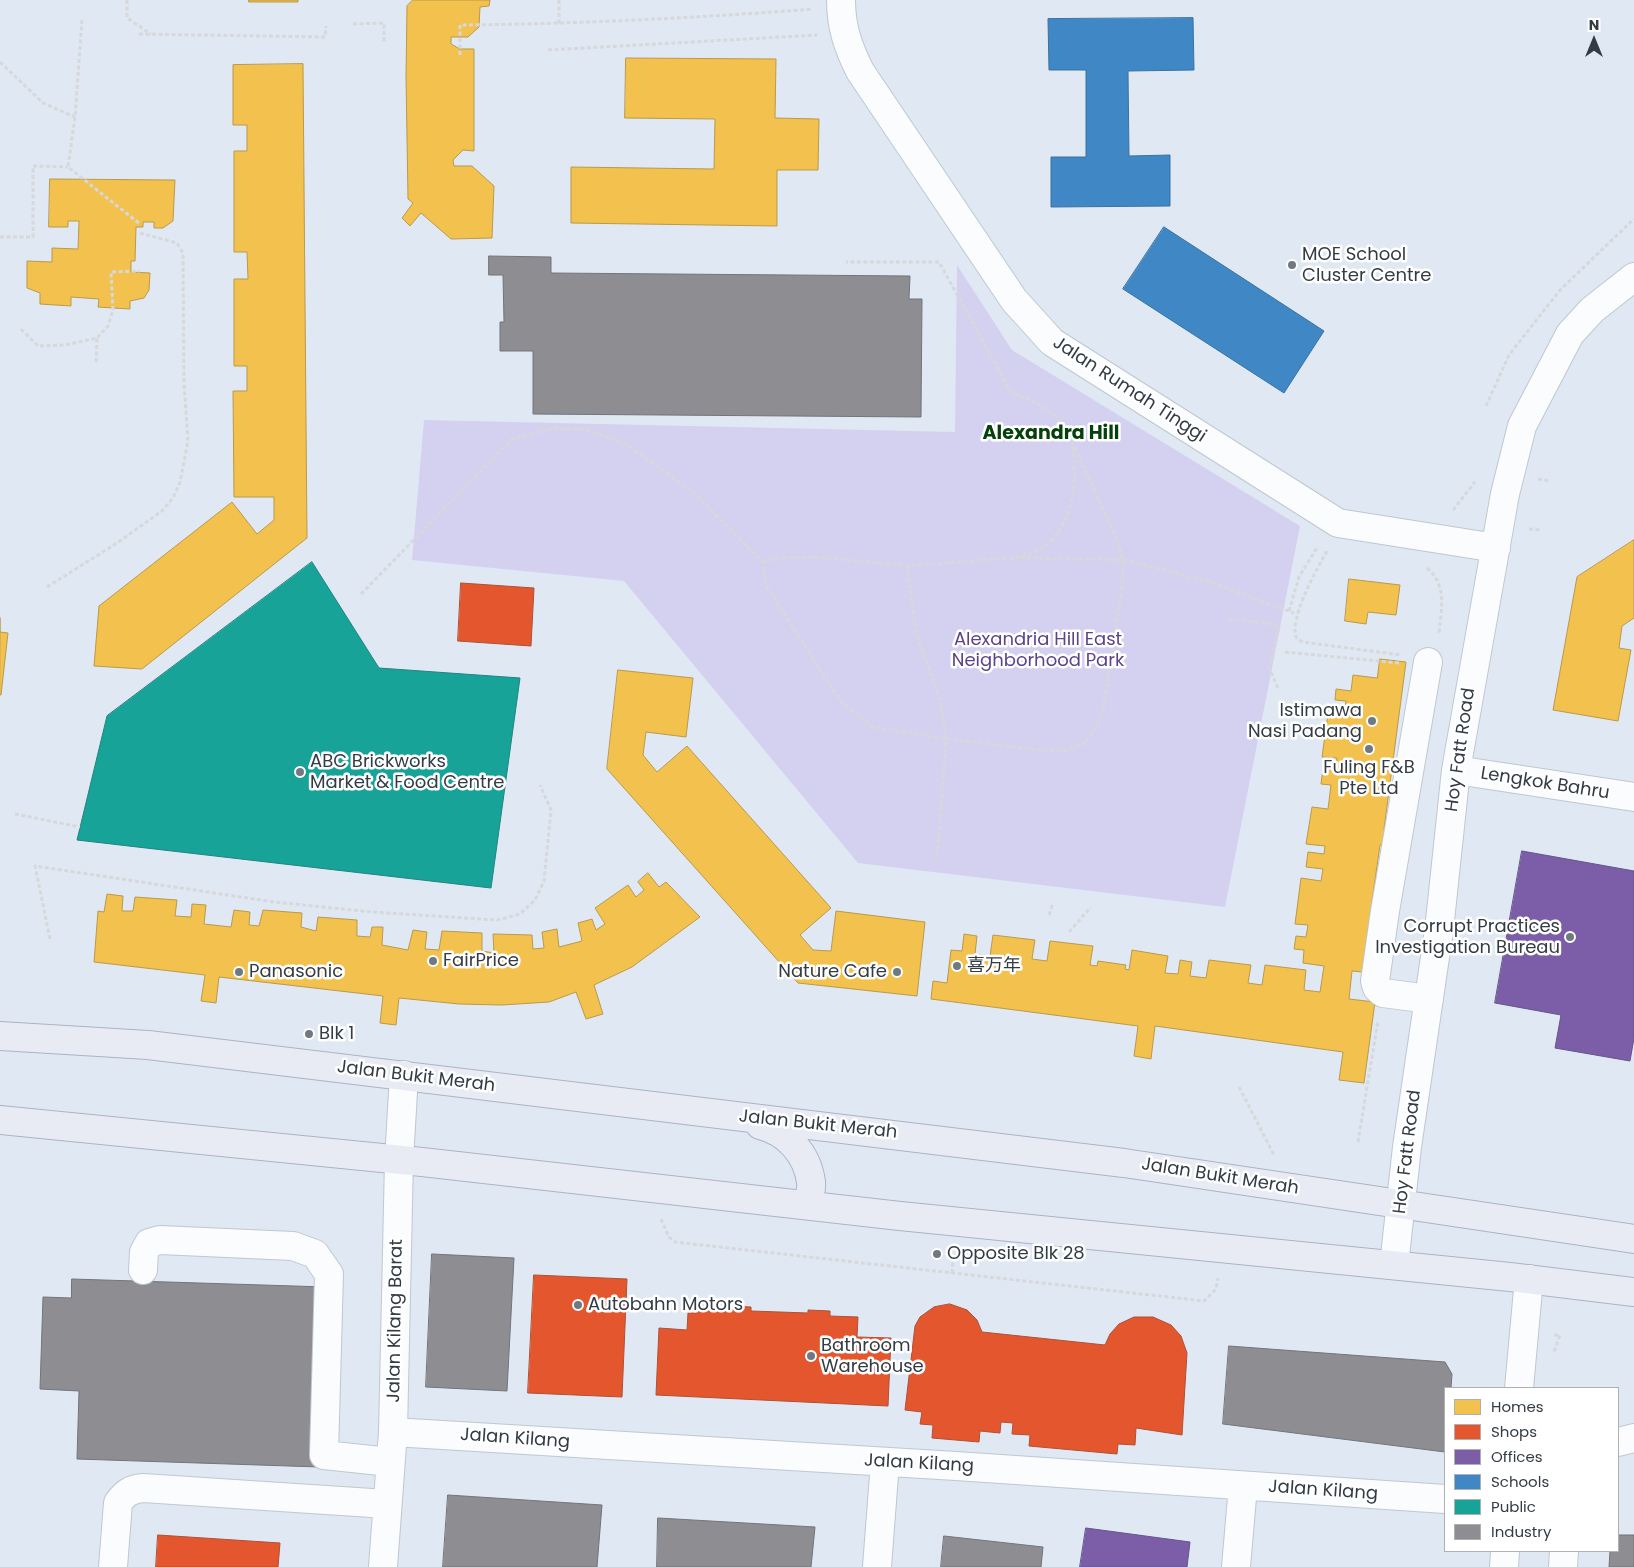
<!DOCTYPE html>
<html>
<head>
<meta charset="utf-8">
<style>
  body { margin:0 }
  #map { position:relative; width:1634px; height:1567px; overflow:hidden; background:#e0e9f3; font-family:Poppins,sans-serif }
  canvas { display:block }
  .legend { position:absolute; left:1444px; top:1387px; width:175px; height:165px; box-sizing:border-box; background:#fff; border:1px solid #adb1b4; margin:0; padding:6px 9px; list-style:none; font-size:15px; color:#333b44 }
  .legend li { display:flex; align-items:center; gap:10px; height:25px }
  .legend b { width:25px; border:1px solid #adb1b4 }
  .north { position:absolute; left:1569px; top:15px; width:50px; height:50px; -webkit-text-stroke:4px #fff; paint-order:stroke; rotate:0deg; font-size:14px; font-weight:700; line-height:20px; text-align:center; color:#333b44 }
  .north::after { content:''; display:block; margin:auto; width:18px; height:22px; background:#333b44; clip-path:polygon(50% 0,100% 100%,50% 72%,0 100%) }
</style>
</head>
<body>
<div id="map">
<canvas width="1634" height="1567"></canvas>
<ul class="legend">
<li><b style="height:14px;background:#f2c14e"></b>Homes</li>
<li><b style="height:14px;background:#e4572e"></b>Shops</li>
<li><b style="height:14px;background:#7b5ea7"></b>Offices</li>
<li><b style="height:14px;background:#3f88c5"></b>Schools</li>
<li><b style="height:14px;background:#17a398"></b>Public</li>
<li><b style="height:14px;background:#8d8d92"></b>Industry</li>
</ul>
<div class="north">N</div>
</div>
<script>
const ctx = document.querySelector('canvas').getContext('2d');
ctx.lineJoin = 'round';
function fill(path, color) { ctx.fillStyle = color; ctx.fill(path, 'evenodd'); }
function trace(path, color, width, dash) { ctx.strokeStyle = color; ctx.lineWidth = width; ctx.lineCap = dash ? 'butt' : 'round'; ctx.setLineDash(dash || []); ctx.stroke(path); }
function write(font, color, halo, rows, align = 'center') {
  ctx.font = font + ' Poppins,"Noto Sans SC",sans-serif'; ctx.lineWidth = 5; ctx.setLineDash([]); ctx.textBaseline = 'middle'; ctx.strokeStyle = halo; ctx.fillStyle = color; for (const [text, x, y, turn = 0] of rows) {
    ctx.save(); ctx.translate(x, y); ctx.rotate((+turn || 0) * Math.PI / 180); ctx.textAlign = isNaN(turn) ? turn : align; if (halo) ctx.strokeText(text, 0, 0); ctx.fillText(text, 0, 0); ctx.restore();
  }
}
const green = new Path2D(`
  M957,265L1012,350L1300,526L1225,907L858,863L624,581L412,560L424,420L955,432Z`);
const homes = new Path2D(`
  M249,0H298V2H249Z
  M413,0H490L489,6L480,7L479,27L468,37H451V44L460,49H474V151L463,150L453,160L454,166H472L494,186L492,238L451,239L421,213L410,226L402,218L413,203L408,199L406,77L407,6Z
  M626,58L776,59L775,118L819,119L818,170H777V226L571,223V167L714,169L715,119L625,118Z
  M303,64L307,538L142,669L94,666L99,606L232,502L257,534L274,520V497H234L233,391H247V366H234V279H248L247,252H234V151H247V125H233V65Z
  M50,179L175,180L173,221L163,228H154V222H143V227H136L135,261H131V272L150,273L149,290L144,298L130,301V309L98,307L99,299L71,297V306L40,304V293L27,288V261L52,262V248L78,249L79,221H68V227H49Z
  M1634,540V618L1622,626L1619,648L1631,650L1618,721L1553,710L1577,577Z
  M1349,579L1400,585L1396,615L1368,612L1366,624L1345,621Z
  M0,618V632L8,633L1,695H0Z
  M1380,659L1406,662L1384,829L1409,833L1407,849L1380,845L1362,972L1352,971L1349,999L1375,1002L1364,1083L1339,1080L1343,1052L1155,1026L1151,1059L1134,1056L1138,1026L931,999L933,981L947,983L951,950L962,951L964,934L977,936L975,954L990,956L993,935L1035,940L1032,959L1047,961L1050,941L1093,946L1090,965L1097,966L1098,961L1126,965L1125,969L1129,970L1132,950L1168,956L1165,973L1178,974L1180,960L1192,962L1190,976L1206,978L1209,960L1251,965L1248,983L1262,985L1265,965L1306,970L1304,990L1320,992L1324,966L1303,963L1304,950L1294,949L1296,936L1306,937L1308,925L1295,924L1301,878L1321,881L1323,869L1306,867L1308,852L1324,854L1325,846L1306,844L1312,807L1328,809L1331,785L1321,784L1323,769L1335,770L1337,758L1322,757L1328,714L1344,716L1346,701L1335,700L1336,689L1351,691L1353,675L1377,678Z
  M618,670L693,678L686,737L646,732L643,755L657,772L687,746L831,908L800,935L813,950L831,951L836,911L925,922L917,996L798,983L607,769Z
  M648,873L659,887L666,882L700,917L632,967L594,985L603,1014L586,1019L576,992L549,1002L502,1005L459,1004L399,998L396,1025L380,1023L383,996L219,977L216,1003L201,1001L205,975L94,962L98,911L104,912L107,894L123,896L122,911H133L135,897L177,900L175,916L191,917L192,904L206,905L204,924L231,927L234,910L250,912L249,925L259,926L263,910L302,913L301,927L316,931L318,917L357,920V936L370,937L372,927H383L382,945L408,950L413,930L427,932L425,949L439,950L442,931L482,933V951L494,953L493,934L532,935L533,949L544,948L542,932L557,929L559,947L582,941L578,923L592,919L596,930L605,924L595,908L628,885L636,897L644,890L638,882Z`);
const shops = new Path2D(`
  M461,583L534,588L531,646L458,641Z
  M534,1275L627,1279L622,1397L528,1393Z
  M950,1304L967,1310L977,1320L982,1332L1105,1345L1110,1334L1119,1324L1134,1317H1153L1171,1325L1181,1336L1187,1353L1182,1435L1136,1428L1135,1445L1118,1444L1117,1454L1029,1446L1030,1435L1012,1434L1013,1423L1001,1422L1000,1433L980,1431L979,1442L932,1438L933,1425L920,1424L922,1412L905,1410L915,1326L920,1317L934,1307Z
  M729,1306L751,1307V1311L808,1313V1310L830,1311V1316L858,1317L857,1337L891,1338L888,1406L656,1395L659,1328L687,1330L688,1313H697V1308L729,1310Z
  M158,1535L280,1543L278,1567H156Z`);
const offices = new Path2D(`
  M1522,851L1634,871V1038L1630,1061L1555,1048L1561,1015L1495,1003Z
  M1086,1528L1190,1542L1187,1567H1080Z`);
const schools = new Path2D(`
  M1193,18L1194,70L1128,71L1129,156L1170,155V206L1051,207V157H1086V70H1049L1048,19Z
  M1164,227L1324,331L1284,393L1123,289Z`);
const public = new Path2D(`
  M312,562L379,668L520,678L491,888L77,840L107,716Z`);
const industry = new Path2D(`
  M489,256L551,257V273L910,276L909,299H922L921,417L533,414V351H500V322H504L503,275H489Z
  M432,1254L514,1258L507,1391L426,1387Z
  M72,1279L326,1287L319,1467L77,1459L79,1391L40,1389L43,1297L71,1298Z
  M1229,1346L1445,1362L1452,1374L1451,1388H1445V1452L1223,1424Z
  M448,1495L602,1505L597,1567H443Z
  M658,1518L815,1527L811,1567H657Z
  M1618,1535H1634V1567H1609L1610,1551H1618Z
  M944,1536L1043,1547L1041,1567H941Z`);
const path = new Path2D(`
  M127,0V18L151,34
  M559,0V24
  M82,20L75,117L68,167L140,224
  M353,24L384,23V43
  M139,34L325,37L326,26
  M548,50L817,35
  M460,55V25C578,24 695,18 813,9
  M0,62L43,103L75,117
  M0,237H33V166L68,167
  M21,329L38,346L65,345L97,338L108,326L113,310L111,272L140,271
  M96,362L97,338
  M1486,406L1509,355L1560,290L1634,219
  M1538,479L1550,481
  M1453,510L1475,482
  M1529,529L1540,530
  M1327,551C1318,567 1287,621 1297,639L1303,642L1401,655
  M1020,558L1123,560L1210,582L1294,613
  M763,562C810,550 859,564 907,565C930,565 955,562 978,560C995,559 1016,560 1031,554C1073,536 1079,484 1072,446
  M907,565L916,632L941,704L946,739L937,860
  M1427,568C1448,585 1441,611 1439,634
  M47,587L117,543L162,511L173,498L180,482L188,441L184,383L183,253L177,243L140,233
  M361,594L512,439L550,429H586L627,445L694,493L763,562L766,585L833,690L844,704L873,727L946,739L1049,751H1064L1085,743L1098,724L1103,710L1122,587L1123,560L1116,537L1071,440L1056,416L1040,405L1011,392L939,262H846
  M1289,611L1299,577L1318,546
  M1229,619L1273,624L1279,628L1269,668L1278,688
  M1285,652L1399,663
  M15,814L80,827
  M1049,915L1053,903
  M1069,932L1091,907
  M50,939L35,866L274,902L372,912L497,920L520,914L535,900L544,881L551,810L540,785
  M1239,1087L1274,1155
  M1358,1142L1378,1021
  M661,1219L669,1237L675,1242L1204,1301L1216,1289L1218,1278
  M952,1273L953,1259L982,1256
  M1554,1335H1560L1554,1352`);
const minor = new Path2D(`
  M841,0C841,27 848,47 860,71L1014,300L1052,342L1338,523L1496,548
  M1428,662L1385,911L1375,981L1377,988L1383,993L1429,999
  M1456,770L1634,797
  M1394,1265L1407,1147L1439,930L1456,770L1505,494L1522,426L1570,334L1592,310L1634,277
  M143,1270L144,1252L149,1243L160,1240L293,1246L315,1254L329,1274L324,1455L390,1462
  M1519,1388L1529,1279
  M393,1432L956,1466L1445,1499
  M1618,1442L1634,1438
  M113,1567L118,1503C125,1493 131,1489 143,1488L387,1504
  M383,1567L393,1432L399,1160L404,1075
  M877,1567L885,1462
  M1236,1567L1243,1486
  M1504,1567L1505,1551
  M1563,1567L1564,1551`);
const major = new Path2D(`
  M0,1036L148,1045L1124,1163L1634,1239
  M0,1120L422,1162L900,1216L1510,1277L1634,1292
  M760,1125C787,1132 807,1153 811,1182C812,1189 809,1198 808,1205`);
const markers = [
  [1292,265,5,"#707881"],
  [1372,721,5,"#707881"],
  [1369,749,5,"#707881"],
  [300,772,5,"#707881"],
  [1570,937,5,"#707881"],
  [433,961,5,"#707881"],
  [957,966,5,"#707881"],
  [239,972,5,"#707881"],
  [897,972,5,"#707881"],
  [309,1034,5,"#707881"],
  [937,1254,5,"#707881"],
  [578,1305,5,"#707881"],
  [811,1356,5,"#707881"]
];
const poiNames = [
  ["MOE School",1302,255],
  ["Cluster Centre",1302,276],
  ["Istimawa",1362,711,"right"],
  ["Nasi Padang",1362,732,"right"],
  ["ABC Brickworks",310,762],
  ["Market & Food Centre",310,783],
  ["Fuling F&B",1369,768,"center"],
  ["Pte Ltd",1369,789,"center"],
  ["Corrupt Practices",1560,927,"right"],
  ["Investigation Bureau",1560,948,"right"],
  ["FairPrice",443,961],
  ["喜万年",967,966],
  ["Panasonic",249,972],
  ["Nature Cafe",887,972,"right"],
  ["Blk 1",319,1034],
  ["Opposite Blk 28",947,1254],
  ["Autobahn Motors",588,1305],
  ["Bathroom",821,1346],
  ["Warehouse",821,1367]
];
const streetNames = [
  ["Jalan Rumah Tinggi",1129,390,33],
  ["Hoy Fatt Road",1461,750,-82],
  ["Lengkok Bahru",1545,784,9],
  ["Jalan Bukit Merah",416,1077,7],
  ["Jalan Bukit Merah",818,1125,6],
  ["Hoy Fatt Road",1408,1152,-83],
  ["Jalan Bukit Merah",1220,1177,9],
  ["Jalan Kilang Barat",396,1321,-89],
  ["Jalan Kilang",515,1439,4],
  ["Jalan Kilang",919,1464,3],
  ["Jalan Kilang",1323,1491,4]
];
const parkNames = [
  ["Alexandria Hill East",1038,640],
  ["Neighborhood Park",1038,661]
];
const neighbourhoodNames = [
  ["Alexandra Hill",1051,434]
];
fill(green, '#d4d1f0');
fill(homes, '#f2c14e');
trace(homes, '#b9994b', 1);
fill(shops, '#e4572e');
trace(shops, '#af4f35', 1);
fill(offices, '#7b5ea7');
trace(offices, '#655489', 1);
fill(schools, '#3f88c5');
trace(schools, '#3b719e', 1);
fill(public, '#17a398');
trace(public, '#1f847f', 1);
fill(industry, '#8d8d92');
trace(industry, '#72747b', 1);
trace(minor, '#bfc7d0', 30);
trace(major, '#acb3c4', 30);
trace(path, '#d6d8db', 3, [4, 2.5]);
trace(minor, '#fafcfd', 28);
trace(major, '#e8ebf4', 28);
for (const [x, y, r, color] of markers) { const dot = new Path2D(); dot.arc(x, y, r, 0, 2 * Math.PI); ctx.fillStyle = color; ctx.fill(dot); trace(dot, '#fff', 2); }
write('18px', '#333b44', '#fff', poiNames, 'left');
write('18px', '#333b44', '#fff', streetNames);
write('18px', '#5c448c', '#fff', parkNames);
write('bold 19px', '#06400b', '#fff', neighbourhoodNames);
</script>
</body>
</html>
